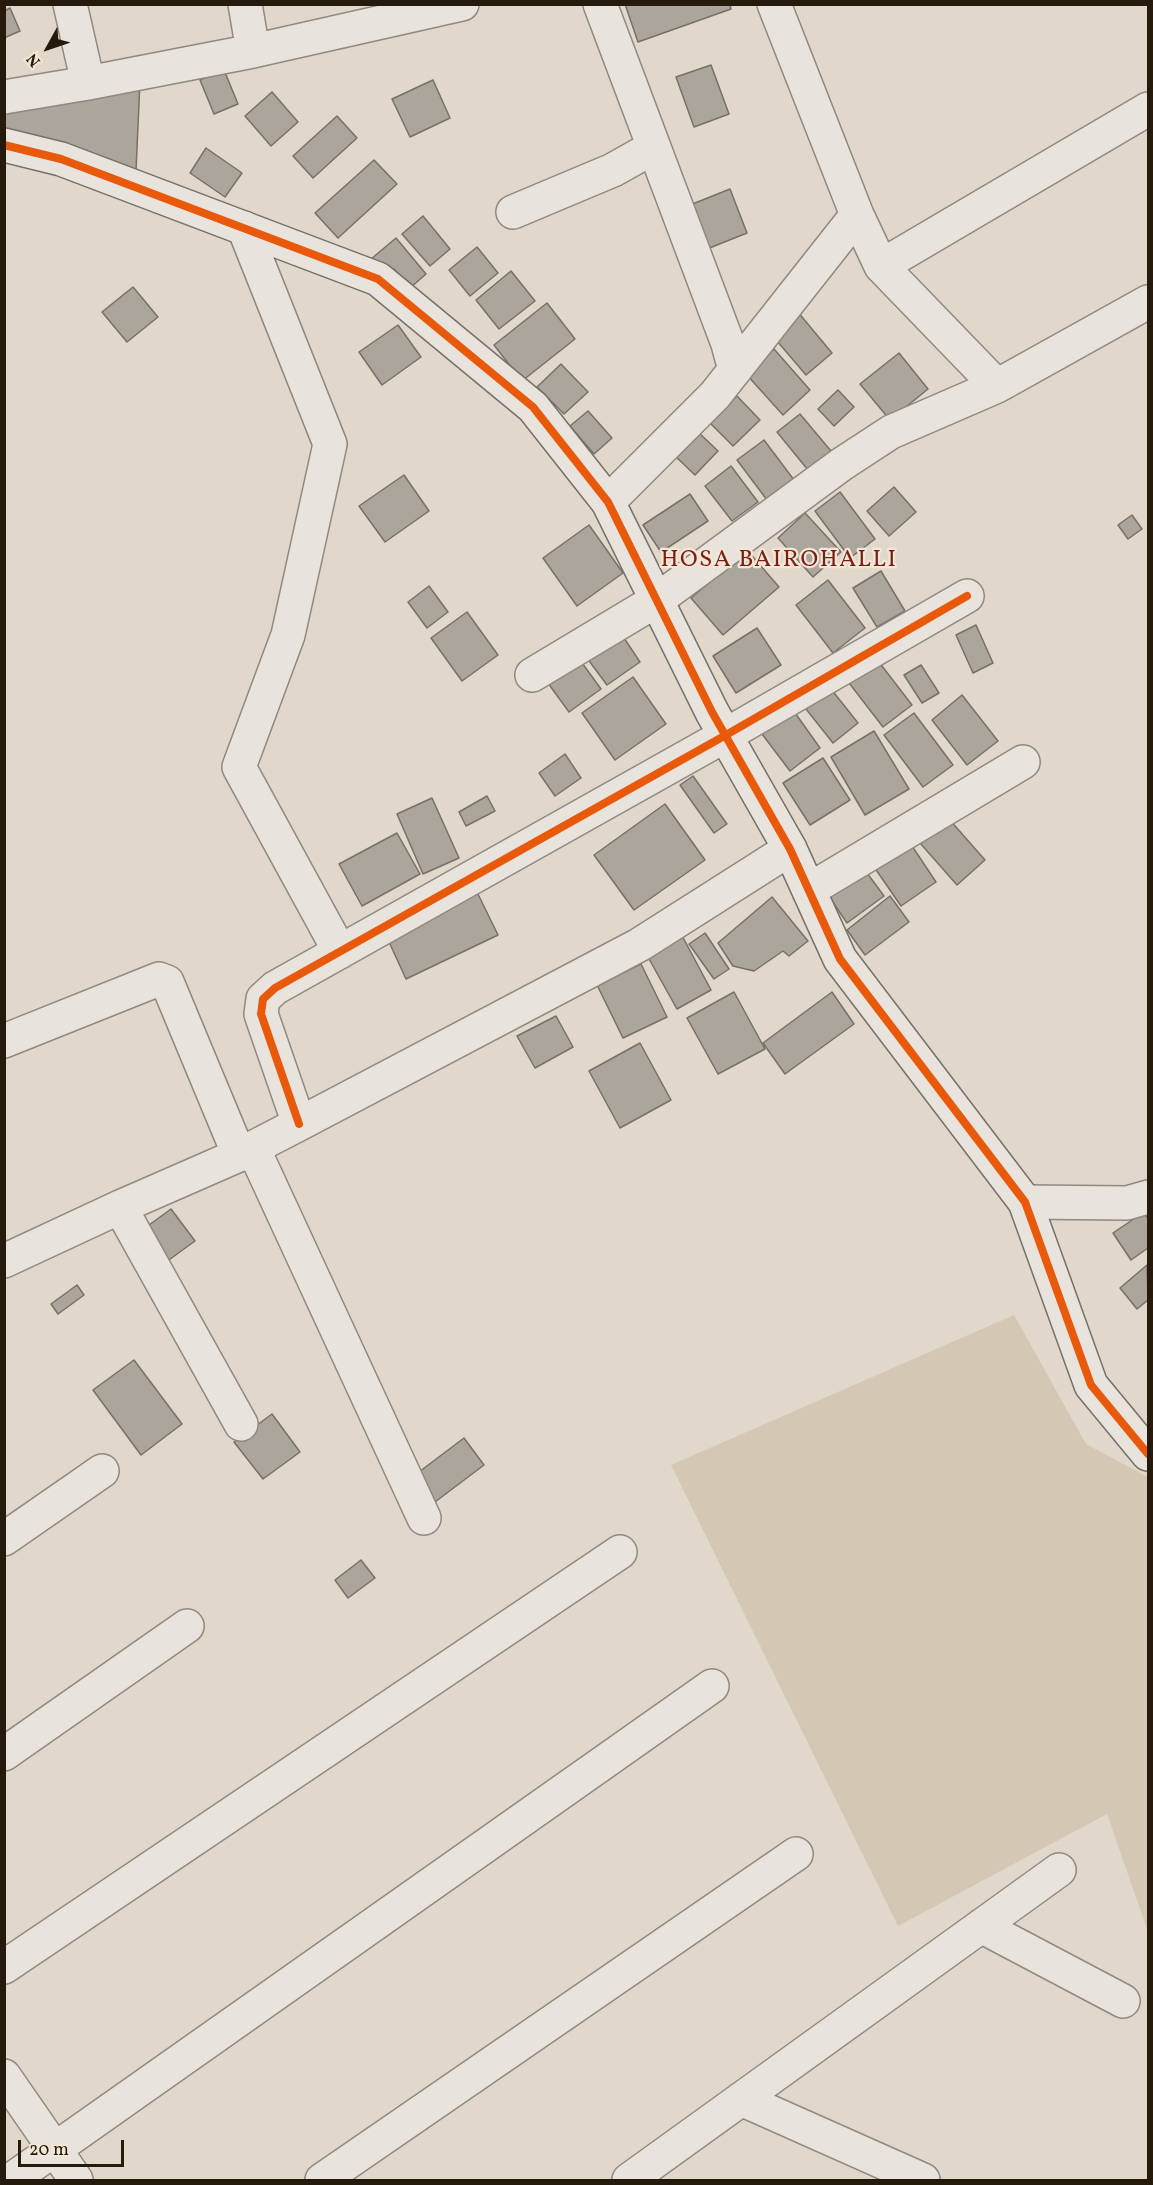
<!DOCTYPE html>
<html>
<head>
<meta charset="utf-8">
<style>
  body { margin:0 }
  #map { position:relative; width:1153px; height:2185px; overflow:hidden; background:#e1d8cb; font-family:Vollkorn,serif }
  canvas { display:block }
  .frame { position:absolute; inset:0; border:6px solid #261a0d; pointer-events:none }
  .north { position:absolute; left:18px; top:18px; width:60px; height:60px; -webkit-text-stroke:4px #f2e7d7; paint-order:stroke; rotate:230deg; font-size:16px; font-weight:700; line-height:24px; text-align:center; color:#261a0d }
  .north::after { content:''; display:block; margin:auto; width:21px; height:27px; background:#261a0d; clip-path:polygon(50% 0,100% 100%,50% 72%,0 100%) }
  .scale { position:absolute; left:18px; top:2140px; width:106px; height:27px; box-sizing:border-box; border:3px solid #261a0d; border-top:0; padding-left:8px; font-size:18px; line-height:21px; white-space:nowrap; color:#261a0d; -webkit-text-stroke:4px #f2e7d7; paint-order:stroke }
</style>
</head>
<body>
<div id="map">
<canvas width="1153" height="2185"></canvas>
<div class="frame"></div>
<div class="north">N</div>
<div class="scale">20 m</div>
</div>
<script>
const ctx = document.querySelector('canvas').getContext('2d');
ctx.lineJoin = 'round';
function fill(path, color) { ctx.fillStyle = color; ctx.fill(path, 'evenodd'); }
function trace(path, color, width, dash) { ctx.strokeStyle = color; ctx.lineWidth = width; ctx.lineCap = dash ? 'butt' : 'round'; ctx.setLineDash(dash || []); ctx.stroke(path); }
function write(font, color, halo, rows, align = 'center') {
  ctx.font = font + ' Vollkorn,serif'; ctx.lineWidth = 4.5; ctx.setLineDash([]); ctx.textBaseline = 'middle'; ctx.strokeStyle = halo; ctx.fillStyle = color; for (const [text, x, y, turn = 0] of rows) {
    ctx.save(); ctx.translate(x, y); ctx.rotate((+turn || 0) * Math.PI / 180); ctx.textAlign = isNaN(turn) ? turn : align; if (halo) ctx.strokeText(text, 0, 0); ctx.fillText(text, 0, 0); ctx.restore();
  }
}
const green = new Path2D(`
  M1014,1315L1086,1444L1148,1477V1932L1107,1814L898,1926L671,1465Z`);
const building = new Path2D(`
  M625,4H730L731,9L638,42Z
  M10,8L20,31L4,38V11Z
  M711,65L729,114L694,127L676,77Z
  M224,70L238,104L214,114L200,80Z
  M433,80L450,118L410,137L392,99Z
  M140,81L136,171L4,131V102Z
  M272,92L298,122L271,146L245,116Z
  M337,116L357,138L313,178L293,156Z
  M206,148L242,173L225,197L190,173Z
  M374,160L397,184L338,238L315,213Z
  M730,189L747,233L697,253L680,209Z
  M423,216L450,249L430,266L402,234Z
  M396,238L426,274L410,288L394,269L385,276L371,259Z
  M477,247L498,273L470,296L449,270Z
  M511,271L535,301L499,329L476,300Z
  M133,287L158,317L127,342L102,312Z
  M547,303L575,339L522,381L494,345Z
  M797,311L832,353L806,375L771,334Z
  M398,325L421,357L382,385L359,352Z
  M774,349L810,390L783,415L746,374Z
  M899,353L928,389L890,420L860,384Z
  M561,364L588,392L564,414L537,387Z
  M838,390L854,407L834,426L818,409Z
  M737,396L760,420L733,446L709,422Z
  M588,411L612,438L594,454L570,426Z
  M800,414L831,451L808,470L777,432Z
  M697,431L718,451L695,475L674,455Z
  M764,440L794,480L767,500L737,460Z
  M731,466L758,502L732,521L705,486Z
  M404,475L429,511L385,542L359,506Z
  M894,487L916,512L889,536L867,511Z
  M840,492L875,539L850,558L815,511Z
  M690,494L708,521L661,552L643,525Z
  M805,513L841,552L813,577L778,538Z
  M1132,515L1142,529L1128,539L1118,525Z
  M589,525L623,573L577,606L543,558Z
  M747,550L779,587L723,635L691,598Z
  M881,571L905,611L877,627L853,588Z
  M828,580L865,628L833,653L796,605Z
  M429,586L448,612L427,628L408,602Z
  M467,612L498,655L462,681L431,638Z
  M976,625L993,663L973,673L956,635Z
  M757,628L781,665L736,693L713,656Z
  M618,629L640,662L607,685L584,654Z
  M577,656L601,689L569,712L545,679Z
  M875,657L912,705L883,727L846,679Z
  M921,665L939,693L922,703L904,675Z
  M633,677L666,724L615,760L582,713Z
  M831,689L858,723L833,743L806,709Z
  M962,695L998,741L967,765L932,720Z
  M788,703L820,748L790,771L756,726Z
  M914,713L953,765L923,787L884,735Z
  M874,731L909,789L865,815L831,757Z
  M565,754L581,778L555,796L539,773Z
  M823,758L850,800L810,825L783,783Z
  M693,776L727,824L714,833L680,785Z
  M487,796L495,811L466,826L459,812Z
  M432,798L459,858L423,874L397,814Z
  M665,804L705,860L634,910L594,855Z
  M948,818L985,860L957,885L920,843Z
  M397,833L420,874L362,906L339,864Z
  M906,837L936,882L901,906L870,861Z
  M864,869L884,896L847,923L828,895Z
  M475,888L498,935L406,979L384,931Z
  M890,896L909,922L865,955L847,930Z
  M772,897L808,941L789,956L783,951L754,971L733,966L718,943Z
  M679,930L711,990L677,1009L644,950Z
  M705,933L729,969L714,979L689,944Z
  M641,964L667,1017L623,1038L597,985Z
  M734,992L765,1049L718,1074L687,1018Z
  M832,992L854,1024L785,1074L763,1043Z
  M556,1016L573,1047L535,1068L517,1036Z
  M640,1043L671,1100L620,1128L589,1071Z
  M171,1209L195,1241L162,1265L138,1233Z
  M1144,1212L1148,1219V1248L1131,1260L1113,1233Z
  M1147,1265L1148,1300L1137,1309L1120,1288Z
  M77,1285L84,1295L58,1314L51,1304Z
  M134,1360L182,1424L141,1455L93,1390Z
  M272,1414L300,1452L263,1479L234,1442Z
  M464,1438L484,1465L435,1502L415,1475Z
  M361,1560L375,1578L348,1598L335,1580Z`);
const street = new Path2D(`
  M70,4L88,83
  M245,4L253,51
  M600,4L728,344L735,370
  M774,4L857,215L881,266L1148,109
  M4,97L88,83L253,51L462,4
  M513,212L613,170L654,147
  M244,228L330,444L288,635L239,767L340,952
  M881,266L997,386L1148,302
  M608,502L715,395L857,215
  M532,675L657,600L842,464L891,432L997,386
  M809,890L1023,762
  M4,1041L159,979L167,982L239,1155
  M299,1124L261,1014L263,999L275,988L726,735L967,596
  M253,1148L424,1518
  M1025,1202L1127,1203L1148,1197
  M120,1207L241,1424
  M4,1261L120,1207L239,1155L299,1124L639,945L790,849
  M4,1539L102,1471
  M4,1754L187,1626
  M981,1926L1123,2001
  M4,1967L620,1552
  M4,2076L76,2180
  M741,2099L923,2180
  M11,2180L712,1686
  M322,2180L796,1854
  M629,2180L1059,1870`);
const secondary = new Path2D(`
  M4,145L61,159L378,279L533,407L608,502L712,712L790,849L840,959L1025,1202L1091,1385L1148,1454`);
const cycleway = new Path2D(`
  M4,145L61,159L378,279L533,407L608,502L712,712L790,849L840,959L1025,1202L1091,1385L1148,1454
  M299,1124L261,1014L263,999L275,988L726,735L967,596`);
const neighbourhoodNames = [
  ["HOSA BAIROHALLI",779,562]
];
fill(green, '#d4c7b4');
fill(building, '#aca59c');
trace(building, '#767067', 1.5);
trace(street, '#908980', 36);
trace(secondary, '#767067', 36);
trace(street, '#e8e3dd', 33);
trace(secondary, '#e8e3dd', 33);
trace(cycleway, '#e8590c', 8);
ctx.letterSpacing = '1.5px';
write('24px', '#7a1f14', '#f2e7d7', neighbourhoodNames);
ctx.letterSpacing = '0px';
</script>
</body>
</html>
